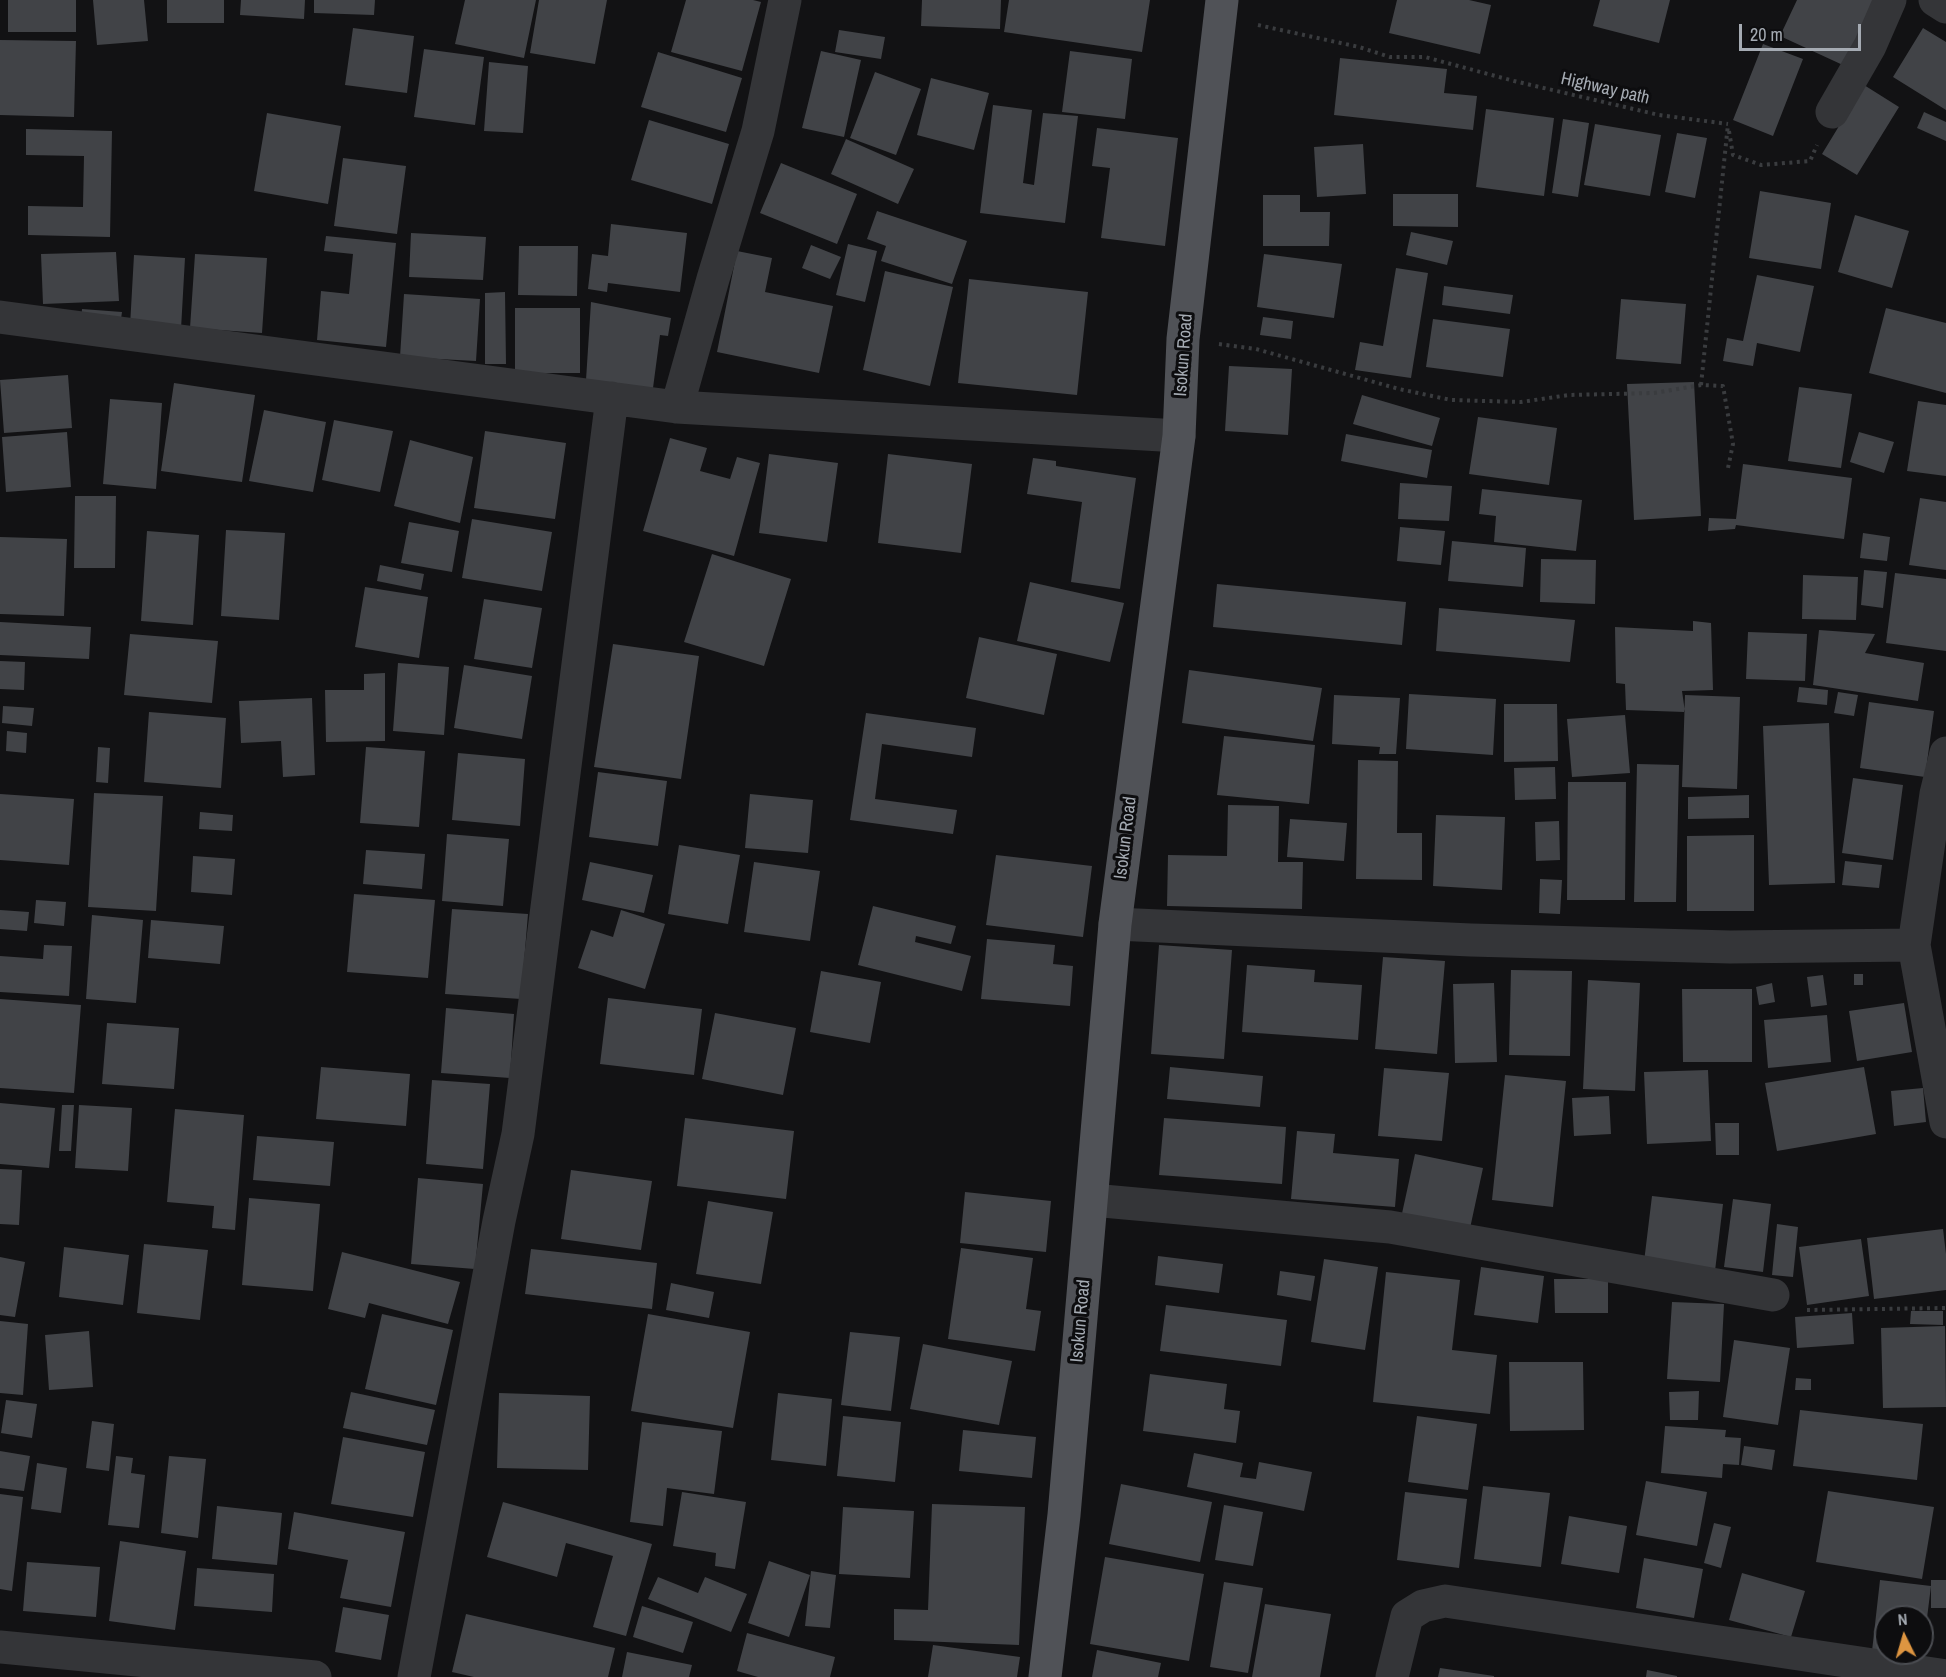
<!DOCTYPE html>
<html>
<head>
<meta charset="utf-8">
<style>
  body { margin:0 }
  #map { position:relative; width:1946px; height:1677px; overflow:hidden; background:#121214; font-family:"Archivo Narrow",sans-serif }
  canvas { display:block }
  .north { position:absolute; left:1874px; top:1605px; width:60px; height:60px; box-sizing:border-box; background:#0d0d0f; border:2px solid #4a4c51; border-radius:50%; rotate:355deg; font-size:16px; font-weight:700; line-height:24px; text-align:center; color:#a5abb3 }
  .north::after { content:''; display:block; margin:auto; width:21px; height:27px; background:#dd9541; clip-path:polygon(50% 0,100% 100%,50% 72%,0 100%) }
  .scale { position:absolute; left:1739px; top:24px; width:122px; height:27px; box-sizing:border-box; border:3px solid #a5abb3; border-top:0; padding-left:8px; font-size:18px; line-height:21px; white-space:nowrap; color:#a5abb3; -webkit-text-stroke:4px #0d0d0f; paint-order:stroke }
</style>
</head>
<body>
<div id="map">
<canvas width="1946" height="1677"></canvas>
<div class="north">N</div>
<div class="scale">20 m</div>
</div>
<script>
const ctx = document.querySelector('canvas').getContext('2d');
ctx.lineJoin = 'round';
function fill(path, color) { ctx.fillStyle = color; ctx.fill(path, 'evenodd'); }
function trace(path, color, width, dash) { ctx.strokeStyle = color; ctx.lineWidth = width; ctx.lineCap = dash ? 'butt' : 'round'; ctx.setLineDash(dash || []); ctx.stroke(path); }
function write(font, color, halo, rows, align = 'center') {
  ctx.font = font + ' "Archivo Narrow",sans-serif'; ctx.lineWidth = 6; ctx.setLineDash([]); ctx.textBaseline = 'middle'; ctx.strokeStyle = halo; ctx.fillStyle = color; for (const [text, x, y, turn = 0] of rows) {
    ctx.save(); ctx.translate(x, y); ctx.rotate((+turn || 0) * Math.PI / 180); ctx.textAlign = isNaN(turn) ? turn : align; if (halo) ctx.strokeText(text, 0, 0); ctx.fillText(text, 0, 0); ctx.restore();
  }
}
const building = new Path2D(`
  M8,0H76V32H8Z
  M93,0H144L148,41L97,45Z
  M167,0H224V23H167Z
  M241,0H305L304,19L240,15Z
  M314,0H375L374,15L314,13Z
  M465,0H536L524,58L455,44Z
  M539,0H607L595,64L530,53Z
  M686,0H753L761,2L742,71L671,52Z
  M922,0H1001L1000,29L921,26Z
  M1009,0H1150L1142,52L1004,32Z
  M1397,0H1469L1491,5L1480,54L1389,33Z
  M1600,0H1670L1659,43L1593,26Z
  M1797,0H1875L1845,66L1780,36Z
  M353,28L414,36L407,93L345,85Z
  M1923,28L1946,42V110L1893,77Z
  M839,30L885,37L881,59L835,52Z
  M0,40L76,41L74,117L0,115Z
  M1763,44L1803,59L1773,136L1733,120Z
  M424,49L484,57L475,125L414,117Z
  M821,51L861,60L844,137L802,128Z
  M1070,51L1132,59L1125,119L1062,112Z
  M658,52L742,78L726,132L641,107Z
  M1340,58L1447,69L1444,93L1477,96L1473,130L1334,115Z
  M489,62L528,66L523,133L484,131Z
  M875,72L921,89L896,155L850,138Z
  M931,78L989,93L974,150L917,135Z
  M1864,85L1899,107L1857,175L1822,154Z
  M993,105L1032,110L1023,183L1034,185L1043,113L1078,116L1065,223L980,213Z
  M1486,109L1554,118L1544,196L1476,187Z
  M1924,112L1946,122V141L1917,128Z
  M267,113L341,126L328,204L254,191Z
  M1563,119L1589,123L1578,197L1552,193Z
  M649,120L729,144L712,204L631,180Z
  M1595,124L1661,135L1650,196L1584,185Z
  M1097,128L1178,138L1165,246L1101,238L1110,168L1092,166Z
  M26,129L112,131L110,237L28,235V206L83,207L84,156L26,155Z
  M1677,133L1707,138L1695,198L1665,192Z
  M846,139L914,169L898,204L831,174Z
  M1363,144L1366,194L1317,197L1314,147Z
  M343,158L406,166L397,234L334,226Z
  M781,163L857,194L837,244L760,213Z
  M1760,191L1831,203L1821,269L1749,258Z
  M1393,194H1458V227L1393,226Z
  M1263,195H1300V212H1330L1329,246H1263Z
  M877,211L967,241L952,284L881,261L886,246L867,239Z
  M1855,215L1909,231L1892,288L1838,272Z
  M611,224L687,233L680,292L608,283L607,292L588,289L592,254L608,256Z
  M1411,232L1453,241L1447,265L1406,255Z
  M411,233L486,237L483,280L409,277Z
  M326,236L396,243L386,347L317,340L321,291L349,294L353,254L324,251Z
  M848,244L877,251L865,302L836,295Z
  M811,245L841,257L830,279L802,268Z
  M519,246H578L577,296L518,295Z
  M737,251L772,258L765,292L833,306L819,373L717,352Z
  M116,252L119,301L43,304L41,254Z
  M195,254L267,258L262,333L190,328Z
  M1264,254L1342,264L1334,318L1257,307Z
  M134,255L185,258L181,329L130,326Z
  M1396,268L1428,273L1411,378L1355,370L1360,342L1383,346Z
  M885,271L953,287L930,386L863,370Z
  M1757,275L1814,286L1800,352L1757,343L1753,366L1723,361L1727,338L1743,341Z
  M969,279L1088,292L1077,395L958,383Z
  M1444,286L1513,295L1510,314L1442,305Z
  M505,292L506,364H485V293Z
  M404,294L480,299L476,361L400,357Z
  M1621,299L1686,304L1681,364L1616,359Z
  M591,302L671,318L668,336L660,335L653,388L586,380Z
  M515,308H580V373H515Z
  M1886,308L1946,323V393L1869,373Z
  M82,309L122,312L120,326L81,324Z
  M1263,317L1293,321L1291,339L1260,335Z
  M1433,319L1510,329L1503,377L1426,367Z
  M1229,366L1292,369L1288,435L1225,431Z
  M68,375L72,428L4,433L0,380Z
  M1694,382L1701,516L1634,520L1627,384Z
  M174,383L255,395L242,482L161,471Z
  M1799,387L1852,394L1841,468L1788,461Z
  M1362,395L1440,418L1432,446L1353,424Z
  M110,399L162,403L156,489L103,484Z
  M1918,401L1946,405V476L1907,471Z
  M264,410L326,422L313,492L249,481Z
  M1478,417L1557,428L1549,485L1469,474Z
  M334,420L393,431L380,492L322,480Z
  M485,431L566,443L555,519L474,508Z
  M67,432L71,487L6,492L2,437Z
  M1859,432L1894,442L1884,473L1850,462Z
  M1346,434L1432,450L1427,478L1341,461Z
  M670,438L707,448L700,471L730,479L737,457L760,463L734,556L643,531Z
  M410,440L473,457L460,523L394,506Z
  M769,454L838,463L827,542L759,533Z
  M888,454L972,464L961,553L878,543Z
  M1033,458L1056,461V466L1136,478L1120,589L1071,582L1082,502L1027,494Z
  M1743,464L1852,478L1844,539L1736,525L1735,529L1708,531L1709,518L1736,519Z
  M1400,483L1452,486L1449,521L1398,519Z
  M1482,489L1582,500L1576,551L1494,542L1496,516L1479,514Z
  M75,496H116L115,568H74Z
  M1920,498L1946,502V570L1909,565Z
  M472,519L552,532L542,591L462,578Z
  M409,522L459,531L452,572L401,563Z
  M1400,527L1445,531L1441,565L1397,561Z
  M226,530L285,533L279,620L221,616Z
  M147,531L199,535L193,625L141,621Z
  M1863,533L1890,537L1887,561L1860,558Z
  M0,537L67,539L64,616L0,614Z
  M1452,541L1526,548L1523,587L1448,581Z
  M712,554L791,579L764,666L684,642Z
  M1541,559L1596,560L1595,604L1540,602Z
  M380,565L424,574L421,590L377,581Z
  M1864,570L1887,572L1883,608L1861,605Z
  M1895,573L1946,579V651L1886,643Z
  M1803,575L1858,577L1856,620L1802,619Z
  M1030,582L1124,603L1110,662L1017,641Z
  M1217,584L1406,602L1402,645L1213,627Z
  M365,587L428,597L419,658L355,647Z
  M484,599L542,608L532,668L474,659Z
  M1439,608L1575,620L1570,662L1436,651Z
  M1693,621L1711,623L1713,690L1682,691L1685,712L1626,710L1625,684L1616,683L1615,627L1693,631Z
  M0,622L91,627L89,659L0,655Z
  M1819,630L1875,634L1865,653L1924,663L1918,701L1813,685Z
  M1748,632L1807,634L1805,681L1746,679Z
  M130,634L218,641L212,703L124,695Z
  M979,637L1057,654L1044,715L966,698Z
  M613,644L699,656L681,779L594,767Z
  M0,661L25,662L24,690L0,689Z
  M398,663L449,667L444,735L393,731Z
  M464,665L532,676L522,739L454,728Z
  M1189,670L1322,688L1313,741L1182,723Z
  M385,673V741L326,742L325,690H364V674Z
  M1799,687L1828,690L1827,705L1797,702Z
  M1838,692L1858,695L1854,716L1834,713Z
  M1409,694L1496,699L1493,755L1406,749Z
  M1334,695L1400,698L1396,754H1379L1380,747L1332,744Z
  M1685,695L1740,697L1737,789L1682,787Z
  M312,698L315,775L283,777L281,741L241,743L239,701Z
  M1869,702L1934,711L1925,777L1860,768Z
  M1504,704H1557L1558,761L1504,762Z
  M3,706L34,708L32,726L2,723Z
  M149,712L226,718L221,788L144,782Z
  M866,713L976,728L972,757L882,744L875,799L957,810L953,834L850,820Z
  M1625,715L1630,773L1572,777L1567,719Z
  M1829,723L1835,883L1769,885L1763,726Z
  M7,731L27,733L26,753L6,751Z
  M1224,736L1315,745L1309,804L1217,795Z
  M98,747L110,748L108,783L96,782Z
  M366,747L425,751L419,827L360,823Z
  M458,753L525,759L520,826L452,820Z
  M1358,760L1398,761L1397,833H1422V880L1356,879Z
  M1637,764L1679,765L1676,902H1634Z
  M1555,767L1556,799L1515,800L1514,768Z
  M598,772L667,781L658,846L589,837Z
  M1853,778L1903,785L1893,860L1842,853Z
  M1568,782H1626L1625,900H1567Z
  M94,793L163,796L156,911L88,907Z
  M0,794L74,799L69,865L0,860Z
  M750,794L813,800L808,853L745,848Z
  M1749,795V818L1688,819V797Z
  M1228,805L1279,806L1278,862H1303L1302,909L1167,906L1168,855L1227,856Z
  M200,812L233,815L232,831L199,829Z
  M1436,815L1505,817L1502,890L1433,886Z
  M1290,819L1347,823L1344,861L1287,857Z
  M1559,821L1560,860L1536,861L1535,822Z
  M447,834L509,839L503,906L442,901Z
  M1754,835V911H1687V836Z
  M679,845L740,855L728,924L668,914Z
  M366,850L425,854L422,889L363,884Z
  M996,855L1092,866L1083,937L986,925Z
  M193,856L235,859L232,895L191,892Z
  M1845,861L1882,865L1879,888L1842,885Z
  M590,862L653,875L644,913L582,900Z
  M754,862L820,871L810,941L744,932Z
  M1540,879L1562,880L1560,914L1539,913Z
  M354,894L435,900L428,978L347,972Z
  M36,900L66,902L64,926L34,923Z
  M873,906L956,926L951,944L916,936L915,942L971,956L962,991L858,965Z
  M452,909L528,914L521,999L445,994Z
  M0,910L29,912L27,931L0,929Z
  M621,910L665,924L645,989L578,968L591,930L613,937Z
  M92,915L143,920L136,1003L86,999Z
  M151,920L224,926L220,964L148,958Z
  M987,939L1055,945L1053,964L1073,966L1070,1006L981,999Z
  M44,945L72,946L69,996L0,992V956L43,959Z
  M1159,945L1232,950L1224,1059L1151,1054Z
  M1383,957L1445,961L1437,1054L1375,1049Z
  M1247,965L1315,970L1314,982L1362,985L1358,1040L1242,1032Z
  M1511,970L1572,971L1570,1056L1509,1055Z
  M821,971L881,982L870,1043L810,1032Z
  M1854,974H1863V985H1854Z
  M1823,975L1827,1005L1811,1007L1807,977Z
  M1588,980L1640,983L1635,1091L1583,1089Z
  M1494,983L1497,1062L1455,1063L1453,984Z
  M1772,983L1775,1002L1759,1005L1756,987Z
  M1682,989H1752V1062H1683Z
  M608,998L702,1009L694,1075L600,1064Z
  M0,999L81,1005L74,1093L0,1088Z
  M1904,1003L1912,1052L1857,1061L1849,1011Z
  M446,1008L514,1014L510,1078L441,1073Z
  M715,1013L796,1028L783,1095L702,1079Z
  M1827,1015L1831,1062L1768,1068L1764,1020Z
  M107,1023L179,1028L174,1089L102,1084Z
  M321,1067L410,1074L406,1126L316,1119Z
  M1170,1067L1263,1076L1260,1107L1167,1099Z
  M1864,1067L1876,1134L1777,1151L1765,1083Z
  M1384,1068L1449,1073L1442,1141L1378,1136Z
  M1708,1070L1711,1141L1647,1144L1644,1072Z
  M1505,1075L1566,1081L1553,1207L1492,1200Z
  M432,1080L490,1084L483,1169L426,1164Z
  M1923,1088L1926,1122L1894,1126L1891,1091Z
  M1609,1096L1611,1134L1574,1136L1572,1098Z
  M0,1103L55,1108L49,1168L0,1164Z
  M62,1105H74L71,1151H59Z
  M79,1105L132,1108L128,1171L75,1168Z
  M175,1109L244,1115L235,1230L212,1228L214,1206L167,1202Z
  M685,1118L794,1131L786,1199L677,1186Z
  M1164,1118L1286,1127L1282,1184L1159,1175Z
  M1715,1123H1739V1155H1716Z
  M1297,1131L1335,1134L1333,1153L1399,1159L1395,1207L1291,1199Z
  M257,1136L334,1142L330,1186L253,1180Z
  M1415,1154L1483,1168L1469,1233L1401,1218Z
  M0,1169L22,1170L19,1225L0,1224Z
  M571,1170L652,1181L641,1250L561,1239Z
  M418,1178L483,1184L475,1269L411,1264Z
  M965,1192L1051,1201L1046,1252L960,1243Z
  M1652,1196L1723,1204L1715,1271L1644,1262Z
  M249,1198L320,1204L313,1291L242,1285Z
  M1733,1199L1771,1204L1763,1272L1724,1267Z
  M708,1201L773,1212L761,1284L696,1274Z
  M1777,1224L1798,1227L1793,1277L1772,1275Z
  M1943,1229L1946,1254V1290L1874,1299L1867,1238Z
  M1861,1239L1869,1296L1807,1305L1799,1247Z
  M144,1244L208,1250L200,1320L137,1313Z
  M64,1247L129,1255L123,1305L59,1297Z
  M961,1248L1033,1258L1026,1309L1041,1311L1035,1351L948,1339Z
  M531,1249L657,1263L652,1309L525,1294Z
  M342,1252L460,1282L448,1324L369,1303L365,1318L328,1309Z
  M1158,1256L1223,1264L1219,1293L1155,1285Z
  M0,1257L25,1262L15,1317L0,1315Z
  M1324,1259L1378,1267L1365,1350L1311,1342Z
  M1481,1267L1544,1276L1538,1323L1474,1315Z
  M1280,1271L1315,1276L1311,1301L1277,1295Z
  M1386,1272L1460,1280L1452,1350L1497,1355L1490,1414L1373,1402Z
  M1554,1279H1608V1313H1555Z
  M671,1283L714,1292L709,1318L666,1310Z
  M1672,1302L1724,1304L1720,1382L1667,1379Z
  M1166,1305L1287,1320L1281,1366L1160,1351Z
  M1911,1311H1943V1325L1910,1324Z
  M1852,1313L1854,1344L1797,1348L1795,1317Z
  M382,1314L453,1330L436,1405L365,1389Z
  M648,1314L750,1332L733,1428L631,1411Z
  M0,1321L28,1324L23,1395L0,1393Z
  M1945,1326L1946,1407L1883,1408L1881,1328Z
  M89,1331L93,1387L49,1390L45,1335Z
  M850,1332L900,1337L891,1411L841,1405Z
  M1734,1340L1790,1348L1778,1425L1723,1417Z
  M923,1344L1012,1361L999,1425L910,1409Z
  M1509,1362H1583L1584,1430L1510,1431Z
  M1150,1374L1227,1384L1224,1409L1240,1411L1236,1443L1143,1431Z
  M1796,1378L1811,1379V1390H1795Z
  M1699,1391L1698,1420H1670L1669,1392Z
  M351,1392L435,1410L427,1445L343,1428Z
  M499,1393L590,1396L588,1470L497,1468Z
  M778,1393L832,1399L826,1466L771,1460Z
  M6,1400L37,1404L32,1438L1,1433Z
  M1800,1410L1923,1424L1917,1480L1793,1466Z
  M843,1416L901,1422L895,1482L837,1476Z
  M1417,1416L1477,1424L1468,1490L1408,1482Z
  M92,1421L114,1424L109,1471L86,1468Z
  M642,1422L722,1431L714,1494L667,1488L663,1526L630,1522Z
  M1665,1426L1726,1430L1725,1437L1741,1438L1739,1465L1723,1464L1722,1478L1661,1473Z
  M963,1430L1036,1437L1032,1478L959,1471Z
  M343,1437L425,1452L413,1517L331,1504Z
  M1744,1446L1775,1450L1772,1470L1741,1465Z
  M0,1451L30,1456L24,1491L0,1488Z
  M1194,1453L1243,1463L1240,1477L1256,1479L1259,1462L1312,1472L1304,1511L1187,1487Z
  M116,1456L133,1458L131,1473L145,1475L139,1528L108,1525Z
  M169,1456L206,1459L198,1538L161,1533Z
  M37,1463L67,1468L61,1513L31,1509Z
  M1646,1481L1707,1492L1697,1546L1636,1535Z
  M1121,1484L1212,1502L1200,1562L1109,1544Z
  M1483,1486L1550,1493L1541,1567L1474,1559Z
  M1828,1491L1934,1507L1922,1579L1816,1562Z
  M682,1492L746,1502L735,1569L715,1566L716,1553L673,1546Z
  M1405,1492L1467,1499L1459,1568L1397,1560Z
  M0,1494L23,1497L12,1591L0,1589Z
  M503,1502L652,1544L626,1636L593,1627L613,1556L566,1543L557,1577L487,1557Z
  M932,1504L1025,1507L1019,1645L894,1640V1609L928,1610Z
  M1224,1505L1263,1512L1253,1566L1215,1560Z
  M217,1506L282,1513L277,1565L212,1559Z
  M843,1507L914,1511L910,1578L839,1574Z
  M294,1512L405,1532L391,1607L340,1598L348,1560L288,1549Z
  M1569,1516L1627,1526L1619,1573L1561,1564Z
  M1714,1523L1731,1527L1721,1568L1704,1563Z
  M120,1541L186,1551L175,1630L109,1621Z
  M1105,1557L1204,1574L1189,1661L1090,1644Z
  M1644,1558L1703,1569L1694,1618L1636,1608Z
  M769,1561L810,1575L789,1637L748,1623Z
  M27,1562L100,1567L96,1617L23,1611Z
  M197,1568L274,1574L272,1612L194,1606Z
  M811,1571L836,1575L830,1628L805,1626Z
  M1742,1573L1805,1591L1791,1637L1729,1620Z
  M658,1577L698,1593L705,1577L747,1594L731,1632L648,1599Z
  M1880,1580L1931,1586L1923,1650L1922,1617H1886V1653H1923L1921,1667L1871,1660Z
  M1931,1580H1946V1608H1931Z
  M1224,1582L1263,1588L1248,1673L1210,1667Z
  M1265,1604L1331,1614L1320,1677H1252Z
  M642,1606L693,1622L683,1653L633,1637Z
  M343,1607L389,1615L381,1660L335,1652Z
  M466,1614L615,1648L608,1677H474L452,1672Z
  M747,1633L835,1657L830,1677H758L737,1671Z
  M933,1645L1020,1657L1017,1677H928Z
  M1097,1650L1161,1663L1158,1677H1092Z
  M627,1652L692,1665L689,1677H622Z
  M1440,1668L1494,1676V1677H1438Z
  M1647,1670L1677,1676V1677H1646Z`);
const path = new Path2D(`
  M1258,25L1359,47L1390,57H1425L1514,81L1659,115L1728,124
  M1729,131L1733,155L1761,165L1810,161L1817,145
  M1219,344L1256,349L1399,389L1451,400L1521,402L1569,395L1654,393L1701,385L1723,386L1733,444L1728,468
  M1701,385L1728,124
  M1807,1310L1946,1308`);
const minor = new Path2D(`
  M1935,0L1946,7
  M1832,112L1870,46L1890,0
  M0,317L677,407L1179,436
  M677,407L713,279L758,131L785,0
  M1946,753L1936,794L1914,945L1946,1122
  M1115,924L1471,940L1730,947L1914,945
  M1092,1200L1390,1227L1773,1295
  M0,1647L315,1677
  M414,1677L499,1221L518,1134L612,398
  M1392,1677L1407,1616L1423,1606L1445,1601L1946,1676`);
const major = new Path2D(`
  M1045,1677L1064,1515L1115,924L1179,436L1183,339L1222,0`);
const streetNames = [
  ["Highway path",1605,89,13],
  ["Isokun Road",1184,355,-86],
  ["Isokun Road",1126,838,-83],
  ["Isokun Road",1081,1321,-85]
];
fill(building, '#414347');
trace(path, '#3a3c3f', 4, [3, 4.5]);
trace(minor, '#343538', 33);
trace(major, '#505257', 33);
write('18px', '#a5abb3', '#0d0d0f', streetNames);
</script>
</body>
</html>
